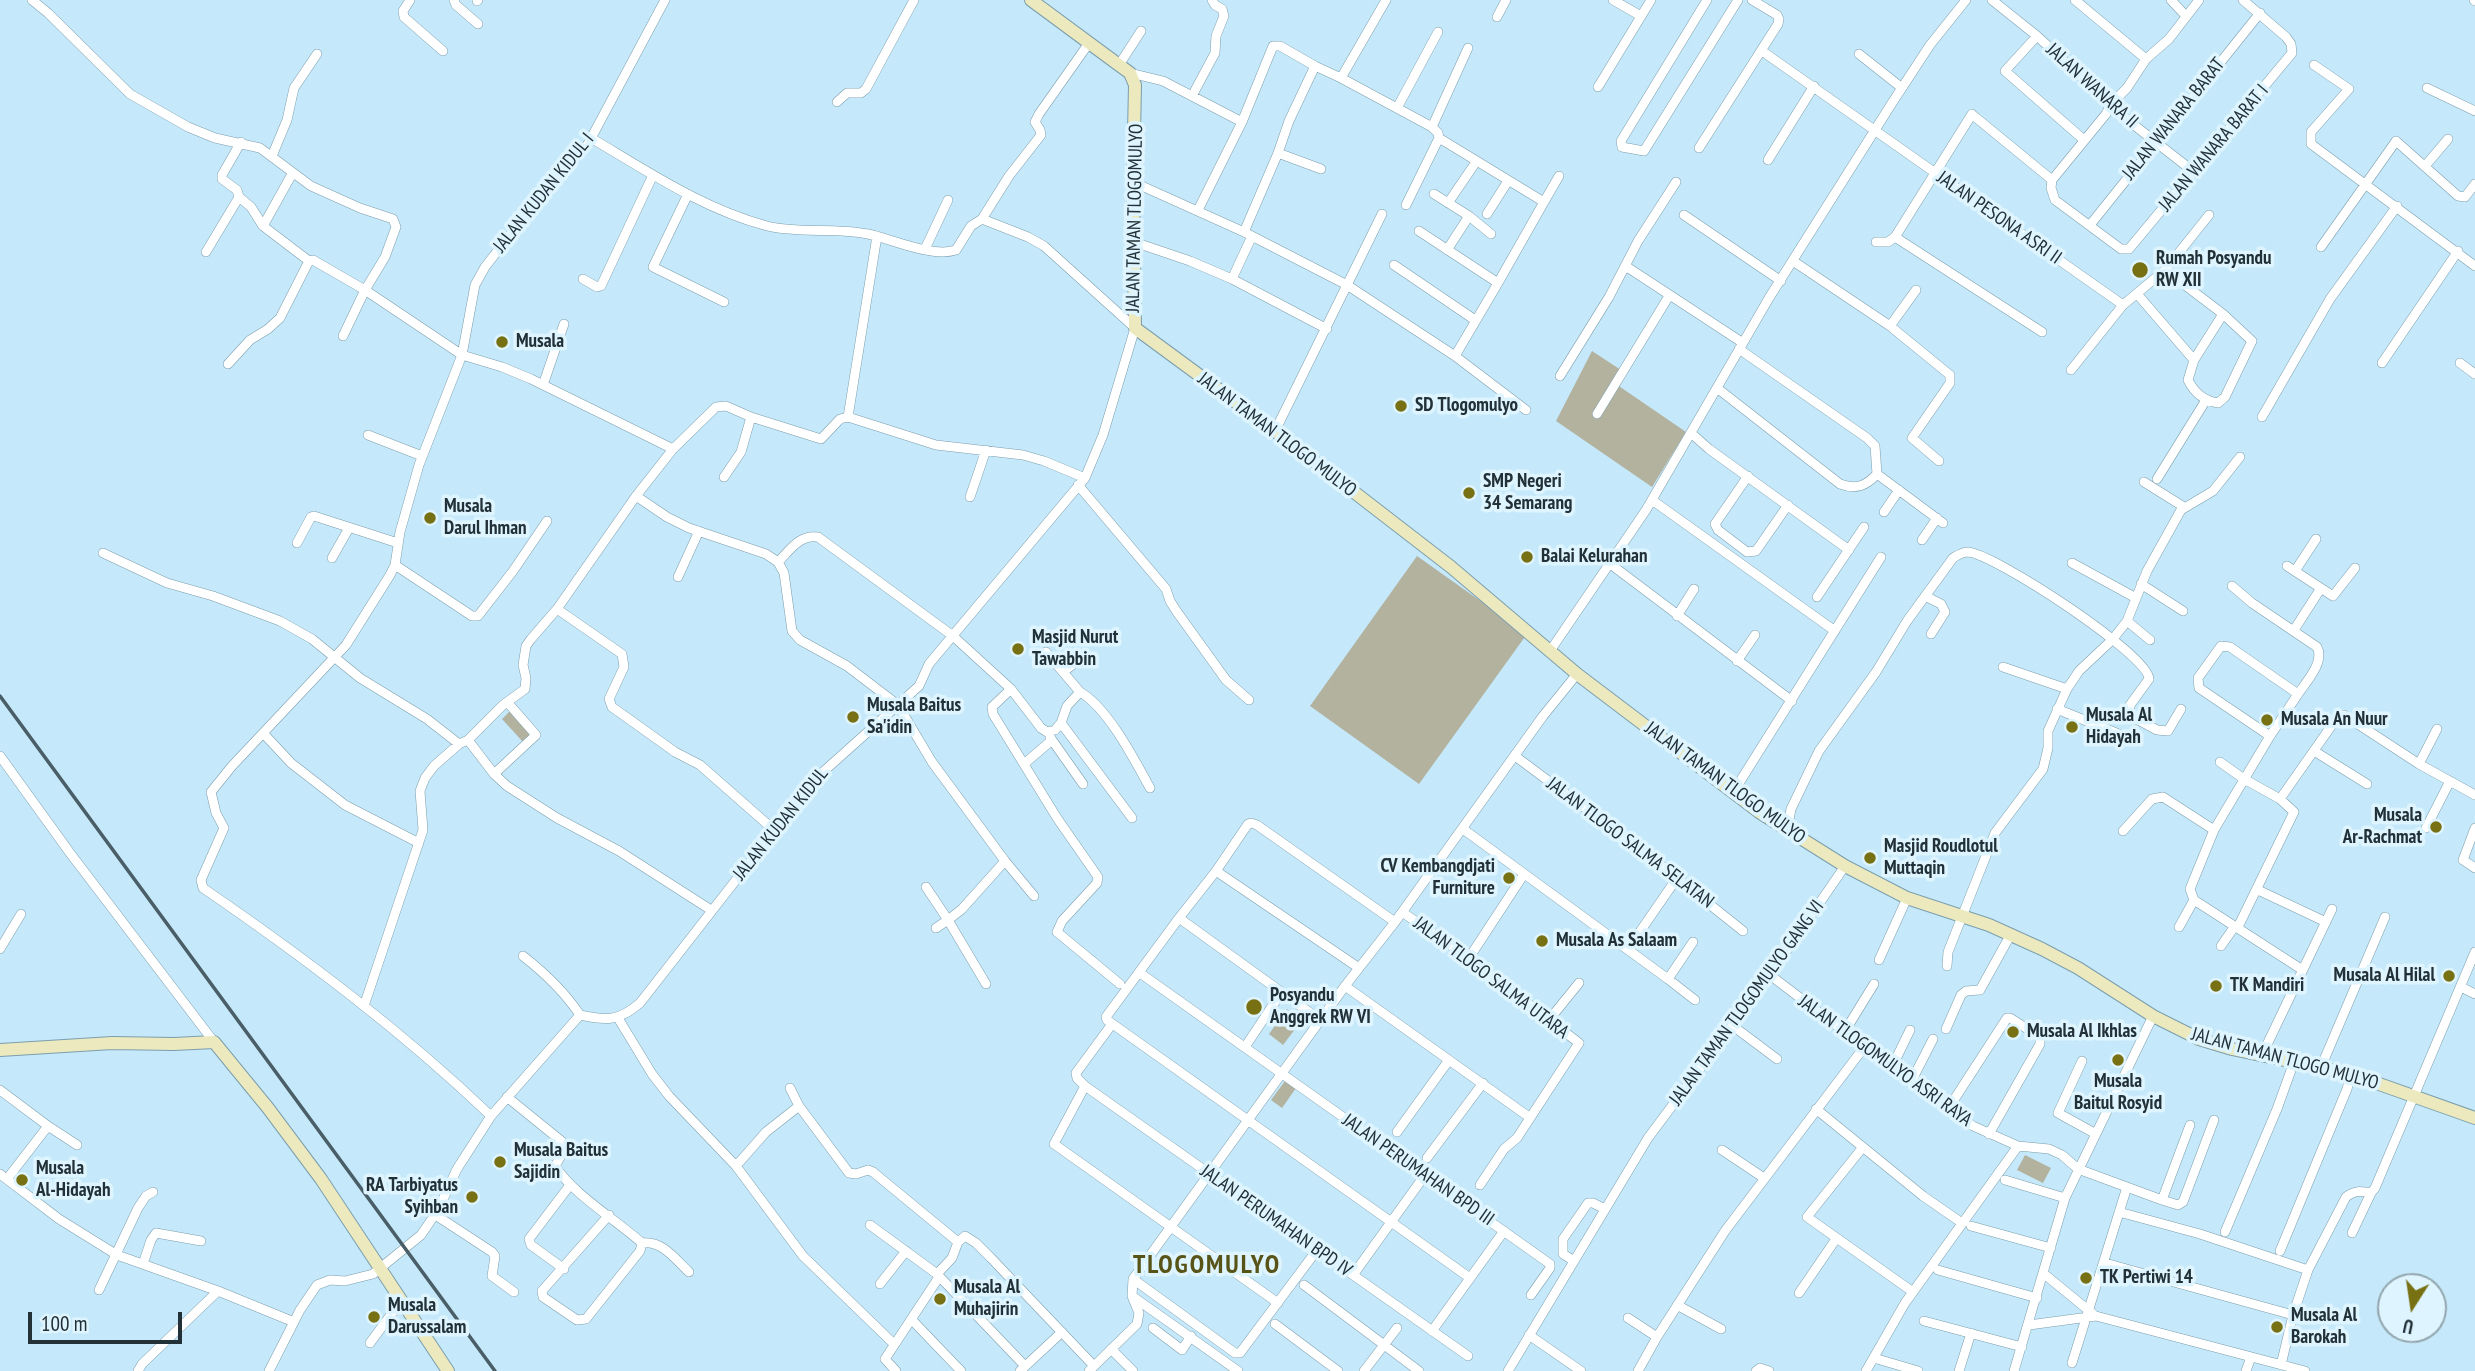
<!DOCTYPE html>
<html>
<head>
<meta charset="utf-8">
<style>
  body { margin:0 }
  #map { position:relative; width:2475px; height:1371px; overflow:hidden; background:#c5e9fa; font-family:"PT Sans Narrow",sans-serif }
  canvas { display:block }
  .north { position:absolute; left:2377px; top:1273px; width:70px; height:70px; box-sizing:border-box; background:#def4fe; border:2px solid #93a6ae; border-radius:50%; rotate:192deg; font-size:19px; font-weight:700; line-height:28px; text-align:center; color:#223037 }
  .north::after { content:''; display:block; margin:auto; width:24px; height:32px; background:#787113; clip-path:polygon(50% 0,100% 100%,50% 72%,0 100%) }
  .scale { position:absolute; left:28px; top:1312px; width:154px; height:32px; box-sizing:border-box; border:4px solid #223037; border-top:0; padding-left:9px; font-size:21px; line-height:24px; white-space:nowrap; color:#223037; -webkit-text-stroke:5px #def4fe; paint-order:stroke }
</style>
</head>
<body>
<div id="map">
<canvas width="2475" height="1371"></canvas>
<div class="north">U</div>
<div class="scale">100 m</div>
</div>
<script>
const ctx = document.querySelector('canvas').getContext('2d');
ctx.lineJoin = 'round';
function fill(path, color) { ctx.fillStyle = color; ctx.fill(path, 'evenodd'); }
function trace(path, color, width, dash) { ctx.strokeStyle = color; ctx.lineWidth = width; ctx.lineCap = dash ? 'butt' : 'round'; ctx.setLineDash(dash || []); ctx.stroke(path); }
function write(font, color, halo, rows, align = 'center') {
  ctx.font = font + ' "PT Sans Narrow",sans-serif'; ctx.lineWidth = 7; ctx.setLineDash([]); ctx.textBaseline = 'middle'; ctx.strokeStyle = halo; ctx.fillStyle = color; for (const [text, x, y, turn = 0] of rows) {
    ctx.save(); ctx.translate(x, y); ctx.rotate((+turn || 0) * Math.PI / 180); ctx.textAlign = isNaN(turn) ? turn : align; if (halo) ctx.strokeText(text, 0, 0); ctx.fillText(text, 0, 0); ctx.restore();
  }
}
const green = new Path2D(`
  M1592,351L1621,370L1613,382L1686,432L1652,487L1556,421Z
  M1417,556L1527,634L1419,784L1310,706Z
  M511,710L532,733L523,742L502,719Z
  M1287,1009L1302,1020L1283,1045L1269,1034Z
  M1285,1081L1296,1088L1282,1108L1271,1100Z
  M2025,1155L2051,1168L2043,1183L2017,1170Z`);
const street = new Path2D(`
  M32,0L48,13L130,94L188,127L215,138L260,148L311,186L360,208L393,219L396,227L385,257L365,290L462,355L502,367L531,379L673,449
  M410,0L403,11L404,17L443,51
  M454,0L456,5L478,24
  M1613,0L1641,16
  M1707,0L1621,141L1622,147L1644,151L1738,0
  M1992,0L2037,36L2111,104L2120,114L2194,172
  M2075,0L2146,59
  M2171,0L2185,15
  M2199,0L2169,39L2146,59L2127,88L2111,104L2106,114L2052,180L2051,188L2055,200L2121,249H2129L2292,53L2291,44L2286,37L2243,0
  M2474,0L2475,1
  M477,1L478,0
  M1497,17L1506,0
  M2037,36L2005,71L2084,140
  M1762,51L2123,305L2165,270L2209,215
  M1859,54L1902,88
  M1119,65L1141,31
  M2314,65L2349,89L2311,132V144L2475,266
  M1130,73L1163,81L1242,122
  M1341,78L1432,127
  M1598,87L1651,0
  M2427,88L2475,111
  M1192,96L1215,53L1216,36L1224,16L1222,9L1215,5L1212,0
  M837,102L847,93H861L866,89L914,0
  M1397,108L1438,32
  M1974,116L2052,180
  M1439,138L1438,133L1432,127L1468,48
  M241,142L222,175V179L237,190L239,197L251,207L263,226L309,261L313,260L365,290L343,336
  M1699,148L1778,24L1779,19L1777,15L1752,0
  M1278,153L1289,121L1315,66
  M272,156L287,120L294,88L317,54
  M1768,160L1814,86
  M2425,166L2448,139
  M1133,182L1244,232L1347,285L1455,356L1498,283L1419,231
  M688,194L653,267L724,302
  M1434,194L1469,216L1491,234
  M1544,202L1559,176
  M1448,203L1476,162
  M1406,205L1439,138L1544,202L1498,283
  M1198,210L1242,122L1273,46H1280L1315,66L1341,78L1386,0
  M1487,214L1508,181
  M1684,215L1781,281
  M982,219L1009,176L1041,135L1040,130L1035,122L1039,114L1089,43
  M2090,225L2260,13
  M263,226L292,174
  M1244,232L1278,153L1321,169
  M1895,237L2042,332
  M1134,242L1190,261L1232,279L1327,329
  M1876,242H1888L1895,237L1972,114
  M2321,247L2396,141L2458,196L2465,197L2475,184
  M925,249L948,200
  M1447,250L1469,216
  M206,252L239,197
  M1793,261L1890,326L1950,375V383L1912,438L1939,461
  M1394,265L1475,320
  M1627,267L1743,343
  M2165,270L2223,314L2252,341L2225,397L2218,403C2204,401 2194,392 2188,380L2194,360L2223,314
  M583,279L597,287L601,286L653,175
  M1232,279L1252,236
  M2138,295L2194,360
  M1890,326L1916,290
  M1455,356L1526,410
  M2382,363L2458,251
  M2460,363L2475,374
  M228,364L250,340L268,329L280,318L309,261
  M2071,370L2123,305
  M1560,376L1609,297L1638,241L1676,182
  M543,385L564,324
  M1717,388L1840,484C1856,490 1866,486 1877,474L1875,446L1867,438L1739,349
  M1597,414L1669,296
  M848,417L877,236
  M2262,417L2330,299L2397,206
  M1275,431L1382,214
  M1691,433L1709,449L1849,550
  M368,435L422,456
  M1877,474L1943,523
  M1748,476L1715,524L1718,530L1747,552L1756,551L1788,505
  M724,477L741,452L751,417
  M2157,479L2206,400
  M2144,482L2184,507
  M1078,485L1166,589L1170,601L1177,612L1226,680L1249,700
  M636,496L667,517L689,528L766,554L778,562L784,573L792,631L800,640L847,666L898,705L932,762L1005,861L1034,896
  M970,497L986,450
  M1652,500L1835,631
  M1884,512L1899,490
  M1922,540L1937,518
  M297,543L311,517L314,516L398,543
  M103,553L167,583L213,596L280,621L312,639L360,678L427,719L459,744
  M332,558L349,528
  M778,562C790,550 800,534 818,537L953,636L1011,689L1041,728L1047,732L1055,730L1061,723L1132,818
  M1609,563L1792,701
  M2072,563L2136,598
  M395,565L472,616H478L513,571L547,521
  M2287,566L2333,596L2355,568
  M2295,571L2316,539
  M678,577L699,531
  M2141,584L2183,611
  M2232,586L2252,603L2317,647C2325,662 2306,682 2298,694
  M1925,596L1941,604L1945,612L1931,634
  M1817,597L1864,527
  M557,609L622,654L624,667L609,699L612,707L675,752L700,765L774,830
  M1677,616L1694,589
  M2127,621L2150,640
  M2294,630L2321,588
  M1550,651L1646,510L1769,298L1892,103L1930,45L1966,0
  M1046,652L1080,692
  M1737,661L1755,635
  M2003,667L2067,689
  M1063,672L1079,660
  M1011,689L992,707L993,714L1057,818L1098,877L1097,883L1062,921L1057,932L1120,984
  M2057,709L2126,737
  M1061,723L1067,706L1080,692C1108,708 1134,759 1150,788
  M2437,729L2419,764L2475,795
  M263,733L291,763L345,805L419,843
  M2270,736L2199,688L2198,678L2221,646L2230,647L2298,694L2270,736L2214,830L2190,889L2194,900L2301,969
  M468,740L494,774L507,786L557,818L619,851L711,910
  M1052,740L1083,784
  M2314,751L2367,784
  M0,756L70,853L214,1042
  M1515,756L1649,856L1743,931
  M2220,762L2244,779L2280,799L2294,812L2238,927
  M1024,764L1052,740L1050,737
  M494,774L536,735L508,703
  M1734,791L1881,557
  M2280,799L2339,715H2344L2419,764
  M2426,828L2450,781
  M2475,828L2463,860L2475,868
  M1463,829L1668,979L1695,1000
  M1787,831L1791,809L1819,751L1876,672L1907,621L1953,558C1958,555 1962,552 1968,552C1995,554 2149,655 2149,679L2130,705L2129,715L2157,730L2168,731L2181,709
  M2123,831L2152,799L2163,797L2214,830
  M1216,871L1359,968
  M926,887L948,920L936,928
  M2258,890L2326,922
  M1402,912L1469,958L1579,1043L1517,1138L1504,1149L1480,1185
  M1179,918L1106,1017L1107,1020L1470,1278
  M2179,927L2194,900
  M2221,946L2235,926
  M0,949L21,914
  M1628,949L1677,878
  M523,956C546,974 564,991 580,1015
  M1469,958L1524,874
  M1879,960L1907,898
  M1947,966L1948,952L1995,833L2043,769L2048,748V731L2067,689L2079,671L2113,639L2127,621L2147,571L2181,510L2213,491L2240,457
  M1140,973L1550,1264V1268L1531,1295
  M1770,975L1925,1093L1973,1126L2018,1146L2049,1149L2062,1155L2078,1169L2162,1200L2190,1125
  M1668,979L1693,942
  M986,984L948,920L962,909L1005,861
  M1345,986L1529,1117
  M2461,987L2475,994
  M364,1006L423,830L420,791L425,778L434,766L459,744L468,740L503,705L525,689L526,678L523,665L526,646L531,639L557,609L636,496L673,449L716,407L726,406L751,417L821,439L840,419L848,417L936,445L1023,455L1044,461L1085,478
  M618,1018L652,1074L669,1096L736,1166L803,1256L894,1344
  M1320,1020L1179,918L1216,871L1248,824L1251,823L1257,825L1395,922
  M1549,1020L1579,983
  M1112,1024L1076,1073L1077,1078L1085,1086L1468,1356
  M1733,1026L1777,1059
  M1946,1029L1961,995L1966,991L1980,990L2011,934
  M1845,1031L1874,984
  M1245,1047L1281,993
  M2262,1055L2332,909
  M2082,1061L2058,1113L2096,1134
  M1892,1067L1910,1030
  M2321,1067L2385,917
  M1911,1082L1933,1039
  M1085,1086L1054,1144L1278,1303
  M790,1088L799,1106L849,1173L856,1174L868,1170L873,1172L958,1242
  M0,1090L48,1126L7,1179
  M507,1097L565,1144V1149L555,1166C573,1194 616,1220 642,1243L640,1251L586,1319L577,1320L543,1297L542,1291L609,1215
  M1816,1109L1923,1196L1962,1223
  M1948,1109L2007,1018H2010L2040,1037V1044L1989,1134
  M491,1116C402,1031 305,958 203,888L201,880L224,828L216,813L211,792L232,766L346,645L390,575L395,565L400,532L419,465L462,355L475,285L485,267L542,194L588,144L665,0
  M48,1126L77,1145
  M1397,1132L1449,1060
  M1863,1147L1807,1217L1913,1292
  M1722,1150L1764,1178
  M1427,1158L1483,1083
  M736,1166L766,1132L799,1106
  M0,1174L59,1219L117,1255L218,1291L294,1322
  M2005,1180L2065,1198
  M2162,1200L2178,1205L2183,1202L2214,1120
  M2119,1212L2200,1234L2308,1270
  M434,1214L492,1252L495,1256L492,1276L514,1292
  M870,1225L937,1274L1025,1366
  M1971,1226L2051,1248
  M2225,1232L2277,1109L2294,1062
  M2352,1233L2371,1193
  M642,1243C662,1240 675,1259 689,1272
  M2280,1251L2347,1089L2351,1074
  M1574,1261L1563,1254V1239L1588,1203H1593L1605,1209
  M2105,1263L2293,1315
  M143,1264L151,1240L156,1233L201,1241
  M564,1269L531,1245L529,1239L570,1185
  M1938,1270L2037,1298
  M2043,1273L2093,1314
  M937,1274L952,1258L958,1242L965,1236L976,1243L991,1258L1094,1366
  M1353,1275L1425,1175
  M1133,1279L1235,1353H1240L1317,1250
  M880,1284L906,1251
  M1304,1285L1419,1371
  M99,1290L138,1208L146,1196L153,1192
  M1799,1293L1836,1239
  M1132,1296L1238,1371
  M1677,1305L1721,1329
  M1628,1318L1657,1337L1638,1371
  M912,1320L961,1371
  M1924,1321L2022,1347
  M1275,1324L1338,1371
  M2029,1325L2096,1316L2305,1371
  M1153,1328L1182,1350L1191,1336
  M1432,1331L1504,1231
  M1529,1335L1581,1371
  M1657,1337L1725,1231L1865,1046
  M370,1343L401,1301
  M1111,1349L1133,1371
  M1874,1358L1918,1371
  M2072,1363L2127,1187
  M2281,1365L2293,1315L2308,1270L2346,1197C2355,1190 2361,1191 2371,1193L2375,1188L2475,952
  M138,1371L142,1364L218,1291
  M269,1371L300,1310L317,1285L330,1280L345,1281L373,1274L421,1235L438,1210L457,1169L491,1116L580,1015C607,1021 619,1021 640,1003L814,780L919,686L929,664L1085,478L1103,435L1135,328L1044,246L1028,237L982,219L971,226L956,250C932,258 892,239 868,234C835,227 800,234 767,226C703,209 647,171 591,138
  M896,1371L885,1359L939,1277
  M1020,1371L1062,1332
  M1089,1371L1137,1324L1139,1313L1132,1296L1133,1279L1345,986L1395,922L1543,716L1577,674
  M1364,1371L1397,1328
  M1508,1371L1648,1138L1770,975L1845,866
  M1756,1371L1760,1368L1769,1371
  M1866,1371L1905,1303L2018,1146
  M1959,1371L1971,1333
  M2014,1371L2065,1198L2153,1016
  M2246,1371L2251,1357`);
const secondary = new Path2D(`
  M1031,0L1119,65L1130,73L1135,85L1133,182L1135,328L1275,431L1451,567L1577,674L1759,812L1845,866L1907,898L1989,925L2042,949L2078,968L2153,1016L2199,1039L2232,1049L2351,1074L2475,1118
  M0,1050L112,1043L174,1044L214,1042L268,1108L321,1179L448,1371`);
const rail = new Path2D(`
  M0,696L495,1371`);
const markers = [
  [2140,270,9,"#787113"],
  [502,342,7,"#787113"],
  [1401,406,7,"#787113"],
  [1469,493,7,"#787113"],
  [430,518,7,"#787113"],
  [1527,557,7,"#787113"],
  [1018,649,7,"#787113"],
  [853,717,7,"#787113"],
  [2267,720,7,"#787113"],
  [2072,727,7,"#787113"],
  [2436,827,7,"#787113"],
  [1870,858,7,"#787113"],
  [1509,878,7,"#787113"],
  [1542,941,7,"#787113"],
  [2449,976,7,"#787113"],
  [2216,986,7,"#787113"],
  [1254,1007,9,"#787113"],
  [2013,1032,7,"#787113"],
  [2118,1060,7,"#787113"],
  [500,1162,7,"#787113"],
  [22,1180,7,"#787113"],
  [472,1197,7,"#787113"],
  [2086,1278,7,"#787113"],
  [940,1299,7,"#787113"],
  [374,1317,7,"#787113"],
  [2277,1327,7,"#787113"]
];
const streetNames = [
  ["JALAN WANARA II",2092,86,42],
  ["JALAN WANARA BARAT",2174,119,-51],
  ["JALAN WANARA BARAT I",2214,148,-50],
  ["JALAN KUDAN KIDUL I",544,193,-51],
  ["JALAN TAMAN TLOGOMULYO",1135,218,-89],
  ["JALAN PESONA ASRI II",1999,218,35],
  ["JALAN TAMAN TLOGO MULYO",1277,435,37],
  ["JALAN TAMAN TLOGO MULYO",1725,783,36],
  ["JALAN KUDAN KIDUL",781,824,-51],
  ["JALAN TLOGO SALMA SELATAN",1630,843,37],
  ["JALAN TLOGO SALMA UTARA",1491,978,37],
  ["JALAN TAMAN TLOGOMULYO GANG VI",1747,1003,-54],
  ["JALAN TAMAN TLOGO MULYO",2285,1059,15],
  ["JALAN TLOGOMULYO ASRI RAYA",1885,1061,36],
  ["JALAN PERUMAHAN BPD III",1418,1170,35],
  ["JALAN PERUMAHAN BPD IV",1276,1221,35]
];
const poiNames = [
  ["Rumah Posyandu",2156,259],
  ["RW XII",2156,281],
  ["Musala",516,342],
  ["SD Tlogomulyo",1415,406],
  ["SMP Negeri",1483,482],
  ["34 Semarang",1483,504],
  ["Musala",444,507],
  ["Darul Ihman",444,529],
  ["Balai Kelurahan",1541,557],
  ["Masjid Nurut",1032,638],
  ["Tawabbin",1032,660],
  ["Musala Baitus",867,706],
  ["Sa'idin",867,728],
  ["Musala Al",2086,716],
  ["Hidayah",2086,738],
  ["Musala An Nuur",2281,720],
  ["Musala",2422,816,"right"],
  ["Ar-Rachmat",2422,838,"right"],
  ["Masjid Roudlotul",1884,847],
  ["Muttaqin",1884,869],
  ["CV Kembangdjati",1495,867,"right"],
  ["Furniture",1495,889,"right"],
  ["Musala As Salaam",1556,941],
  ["Musala Al Hilal",2435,976,"right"],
  ["TK Mandiri",2230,986],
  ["Posyandu",1270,996],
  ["Anggrek RW VI",1270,1018],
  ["Musala Al Ikhlas",2027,1032],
  ["Musala",2118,1082,"center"],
  ["Baitul Rosyid",2118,1104,"center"],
  ["Musala Baitus",514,1151],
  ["Sajidin",514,1173],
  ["Musala",36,1169],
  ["Al-Hidayah",36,1191],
  ["RA Tarbiyatus",458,1186,"right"],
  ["Syihban",458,1208,"right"],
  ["TK Pertiwi 14",2100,1278],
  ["Musala Al",954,1288],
  ["Muhajirin",954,1310],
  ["Musala",388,1306],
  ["Darussalam",388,1328],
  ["Musala Al",2291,1316],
  ["Barokah",2291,1338]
];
const districtNames = [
  ["TLOGOMULYO",1207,1266]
];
fill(green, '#b3b29f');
trace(street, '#7c9ead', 10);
trace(secondary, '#7c9ead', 14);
trace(street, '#fff', 9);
trace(secondary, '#ece9be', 12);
trace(rail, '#4a5e67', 3.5);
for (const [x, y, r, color] of markers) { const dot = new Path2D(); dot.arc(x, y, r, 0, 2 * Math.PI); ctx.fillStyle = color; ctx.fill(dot); trace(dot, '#def4fe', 2.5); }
write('19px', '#223037', '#def4fe', streetNames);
write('bold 19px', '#223037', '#def4fe', poiNames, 'left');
ctx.letterSpacing = '2px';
write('bold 26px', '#585417', '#def4fe', districtNames);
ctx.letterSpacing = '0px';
</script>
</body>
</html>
